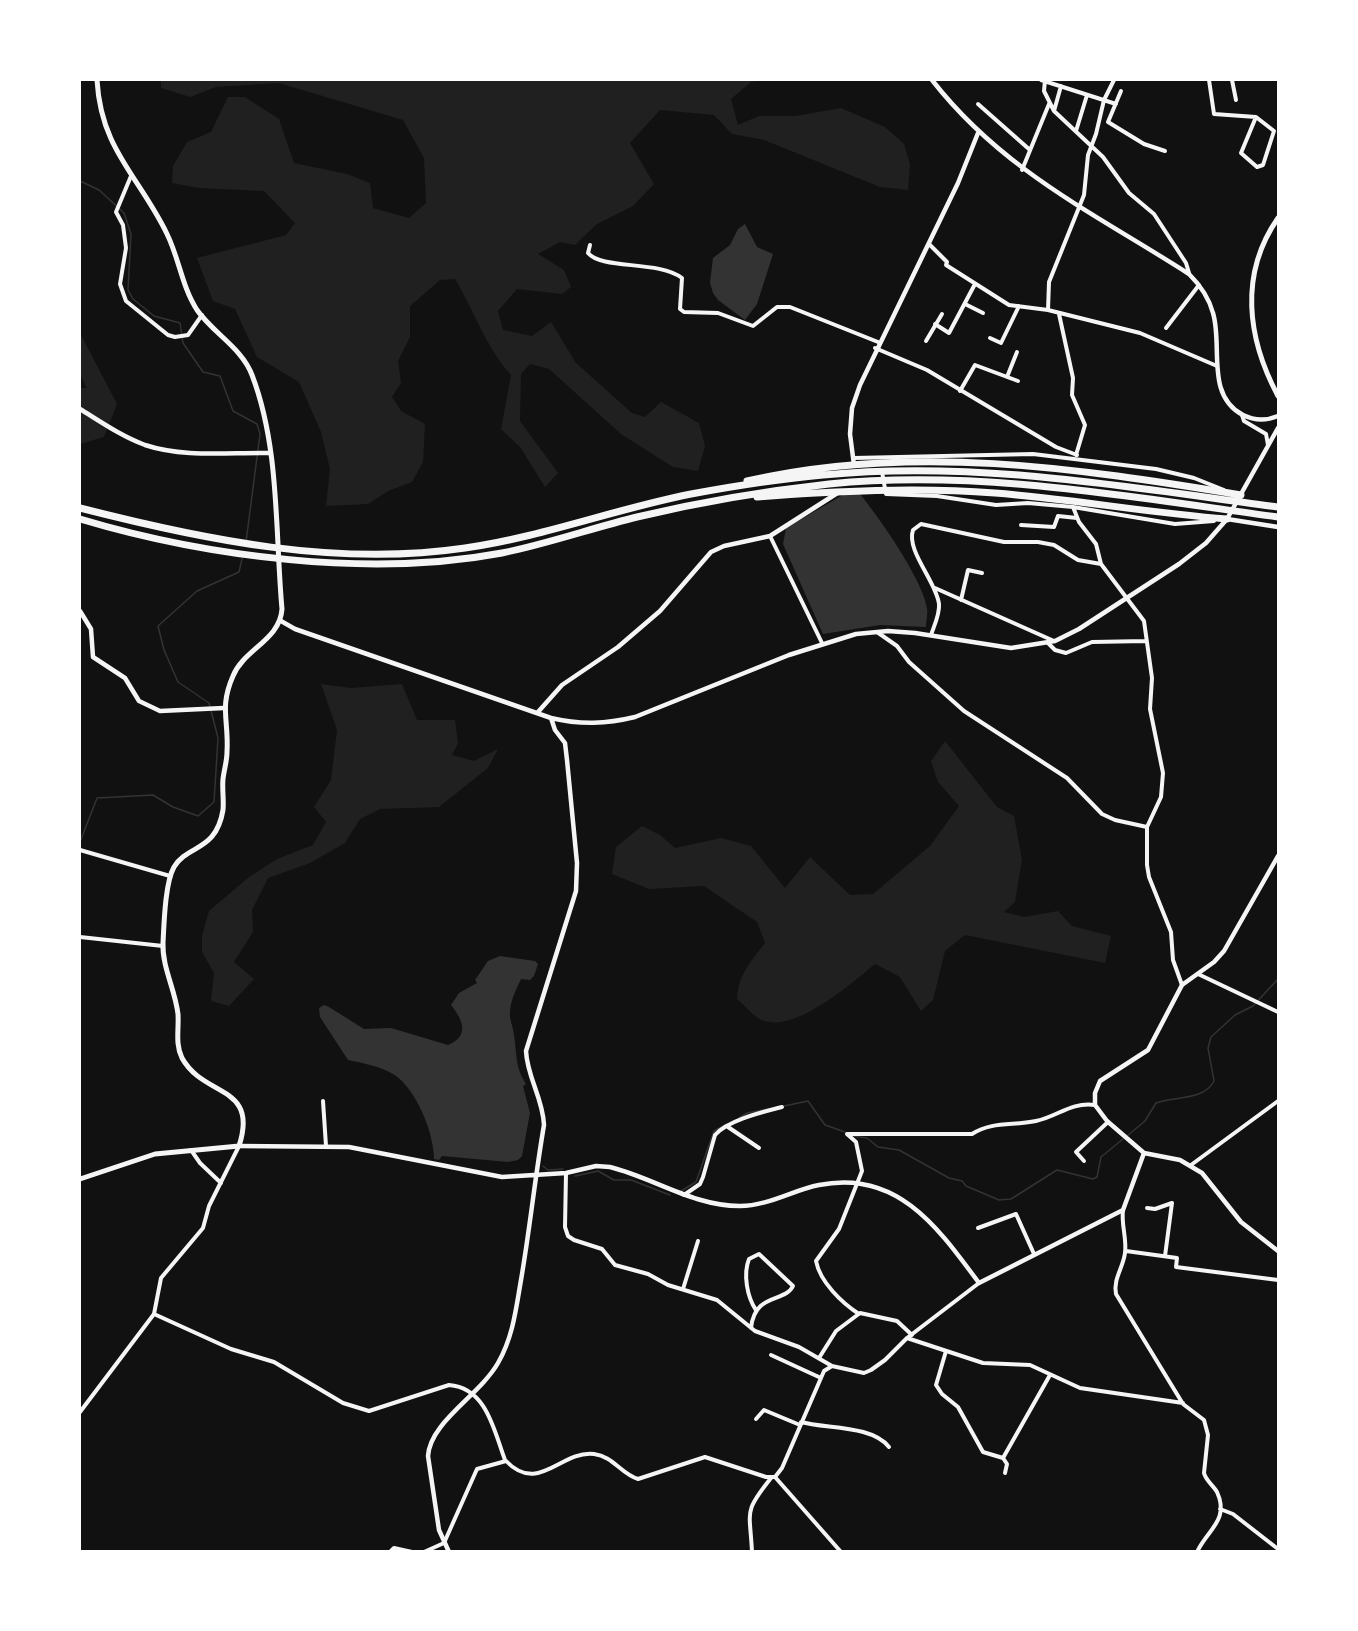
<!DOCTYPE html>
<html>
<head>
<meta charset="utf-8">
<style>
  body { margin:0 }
  #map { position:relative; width:1358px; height:1631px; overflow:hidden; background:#111; font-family:"Noto Sans",sans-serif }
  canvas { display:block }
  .frame { position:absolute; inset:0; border:81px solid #fff; pointer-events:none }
</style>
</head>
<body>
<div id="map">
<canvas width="1358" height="1631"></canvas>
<div class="frame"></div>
</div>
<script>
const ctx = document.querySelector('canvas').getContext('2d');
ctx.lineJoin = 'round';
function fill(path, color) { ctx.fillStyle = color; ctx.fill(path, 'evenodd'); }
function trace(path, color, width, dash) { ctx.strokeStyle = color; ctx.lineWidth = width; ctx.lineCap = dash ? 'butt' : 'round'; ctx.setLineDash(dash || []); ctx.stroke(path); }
const green = new Path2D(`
  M161,80H762L751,82L731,99L738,125L759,116H796L841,108L885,127L904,144L910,164L908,190L880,187L764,140L732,134L714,115L660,110L630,143L654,184L633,206L597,224L575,245L560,242L538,254L564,270L571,287L562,294L517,289L498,311L503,330L532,336L551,322L576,363L632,413L645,417L661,402L699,423L705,446L698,471L673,467L621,434L549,369L530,364L521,374L520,421L558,473L545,487L520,447L501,429L511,375C486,347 474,311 455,279L440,280L410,306V337L398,361L401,383L392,397L401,411L425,424L423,462L412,482L388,491L368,504L326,506L330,469L321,432L299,382L257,357L235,309L213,301L197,258L286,235L295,223L264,191L199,188L172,183L173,166L187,142L211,132L228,97H245L279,119L294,163L347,174L370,183L373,208L409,218L426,203L424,158L403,120L279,83L216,87L190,97L161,88Z
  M80,333L117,404L104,437L80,444V388H87L80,375Z
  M321,684L351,688L402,684L417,720H455L458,743L452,755L474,761L498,749L488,768L439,807L380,809L360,819L345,843L310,863L268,878L252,910L253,932L234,962L254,979L229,1006L211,1001L214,973L202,952V936L209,911L249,877L277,859L313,845L326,822L314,807L331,780L337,730Z
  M945,741L997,807L1014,816L1022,860L1015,902L1004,912L1024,917L1058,911L1072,926L1111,936L1105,963L965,935L945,951L933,1000L921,1011L900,977L875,964C851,984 794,1034 762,1020C753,1016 744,1005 737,999C738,975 751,961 765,943L757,922L704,886L649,889L612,874L616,847L642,826L660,835L675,848L721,838L751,846L785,888L810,857L850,895L873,894L930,846L959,806L938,782L931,761Z`);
const water = new Path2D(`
  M745,224L757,247L773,254L757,304L745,320L718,300L713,293L710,283L713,258L730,245L738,229Z
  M855,488C875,511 923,579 927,608C928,614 926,621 926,627L880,625L823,634L783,544L786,528Z
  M500,956L535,961L538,964L534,976L530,980L521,979C516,990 511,999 510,1011C509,1019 513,1026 514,1035C517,1054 515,1067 526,1084L523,1086L530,1113L522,1156L518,1160L508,1162L442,1156L439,1160L434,1159C434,1133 416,1088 393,1074C379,1066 363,1063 348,1060L320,1017L319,1008L324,1005L329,1007L364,1029L391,1028L448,1045C470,1036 463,1020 451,1005L459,993L477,983L475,980L488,961Z`);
const stream = new Path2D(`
  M80,181L99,190L124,213L131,234L128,290L133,299L154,316L180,323L183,343L203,372L220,376L233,411L257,424L260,434L246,542
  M80,842L97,798L153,795L173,807L198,816L214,802L218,738L209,703L178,682L164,650L158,626L197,591L239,572L243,555
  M784,1106L808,1101L825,1125L845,1132
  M739,1118L747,1113L768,1109
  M853,1136L867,1138L878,1147L899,1150L949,1178L962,1181L966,1186L999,1200L1011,1199L1057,1170L1093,1179L1097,1177L1101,1157L1123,1139
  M1127,1136L1145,1121L1156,1103C1174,1096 1204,1101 1214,1081L1208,1048L1211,1037L1235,1015L1253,1006L1278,979
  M543,1166L548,1170L563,1169
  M575,1176L598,1171L614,1180H631L670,1195
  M681,1191L696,1182L714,1131L727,1124`);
const minor = new Path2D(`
  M1041,80L1116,104
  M1045,80L1044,91L1054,111L1103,157L1129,193L1154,214L1186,263L1189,273
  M1209,80L1214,114L1256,117L1274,131L1263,165L1257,167L1241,153L1256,117
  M1232,80L1236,100
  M1121,91L1108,122L1144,144L1165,151
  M978,104L1030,150
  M1054,111L1061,86
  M1076,131L1087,95
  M1022,170L1049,104
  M131,176L116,212L123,225L126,248L120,284L126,301L168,335L175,337L188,335L202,315
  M929,244L947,262L946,265L1009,305L1048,310L1140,333L1217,366
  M590,245L588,253C602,270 658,260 682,278L680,309L684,312L718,313L753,326L777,307H790L878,342
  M965,304L983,313
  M1048,310L1049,282L1084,195L1088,155L1096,134L1104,100L1114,80
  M1059,314L1073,378L1072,395L1085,425L1076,455
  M935,324L949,333L975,284
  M1166,328L1199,285
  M990,338L1001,343L1019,306
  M926,341L942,314
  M875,348L927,370L1056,447L1077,455
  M1007,377L1017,352
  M960,391L975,365L1018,381
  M1242,415L1244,421L1266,434L1268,445
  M854,458L1033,454L1156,469L1194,478L1224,490
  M882,472L886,494L937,496L996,505L1028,503L1073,507L1175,524L1214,521
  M1073,507L1079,522L1096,544L1101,564L1144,621L1152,678L1150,709L1163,773L1161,797L1147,827V865L1149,877L1171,932L1173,960L1182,985
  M1021,525L1054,527L1058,516L1077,518
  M770,536L822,643
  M935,588L1054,641
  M961,600L968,570L982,573
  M877,632L897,646L909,662L964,711L1067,778L1102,814L1115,820L1147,827
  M931,635C934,626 940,614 939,604C936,581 906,551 913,530L921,524L1004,542H1038L1054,545L1078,560L1101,564
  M1048,643L1055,650L1066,653L1092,642L1146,641
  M80,850L170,876
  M80,937L163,946
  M1198,974L1278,1012
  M323,1101L326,1146
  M728,1127L759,1148
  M847,1134H972C992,1121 1013,1126 1036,1121C1059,1116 1070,1102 1095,1105
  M847,1134L856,1142L862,1171L839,1229L816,1261C820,1282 842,1303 859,1314
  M191,1150L200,1163L221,1183
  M1084,1161L1076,1152L1108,1122
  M1191,1165L1278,1101
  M566,1173L565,1227L568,1236L574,1240L602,1249L615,1265L648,1274L668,1285L717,1300L755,1331L799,1347L832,1366L864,1373L871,1370L885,1360L907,1338L979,1283
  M684,1195L700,1184L703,1177L715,1135C728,1120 763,1112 782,1107
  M1147,1208L1155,1209L1172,1203L1165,1256
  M1123,1210C1121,1225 1127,1238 1125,1253C1123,1268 1113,1279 1116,1294L1183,1404L1204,1420L1208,1435L1204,1473C1206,1481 1213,1485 1217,1492C1230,1520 1207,1530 1197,1552
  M978,1228L1016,1214L1034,1254
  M1126,1251L1177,1258L1176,1267L1278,1280
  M683,1289L698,1241
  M154,1314L231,1349L274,1362L343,1403L369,1411L449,1385C487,1388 494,1431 505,1460C539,1496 560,1450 594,1454C613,1456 621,1474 638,1479L705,1457L766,1477H775L841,1552
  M751,1328C755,1292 785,1303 793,1286L759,1254L749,1259C743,1274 747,1297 756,1310
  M907,1338L983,1363L1030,1365L1080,1388L1183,1403
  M946,1351L936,1385L942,1394L958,1407L983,1452L1003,1458
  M771,1355L821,1378
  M819,1358L836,1331L860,1313L897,1321L912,1335
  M80,1412L154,1314L161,1278L203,1228L209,1206L239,1146
  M756,1419L764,1410L800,1425
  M801,1422C826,1429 872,1425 889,1447
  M1005,1473L1007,1464L1003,1458L1050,1375
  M775,1477L782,1468L824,1371L832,1366
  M1220,1509L1233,1514L1278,1549
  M390,1552L394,1548L412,1552
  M424,1552L444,1543L477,1469L506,1461
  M752,1552C750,1510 743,1513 771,1478`);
const tertiary = new Path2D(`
  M932,80C1003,171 1094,213 1189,274C1200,285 1209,298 1213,313C1223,346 1205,395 1243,415C1255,421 1266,421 1278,416
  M80,409C101,422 121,436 145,445C184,458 230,452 270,453
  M854,465L850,434L852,408L860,385L958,183L978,133
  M1227,519L1278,527
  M80,611L91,629L93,657L125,678L139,701L160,711L224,708
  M281,621L295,629L551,718C581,725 606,724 635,717L789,655L856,634L888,631L915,633L1011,648L1055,641L1079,629L1179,564L1206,543L1227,519L1278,428
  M538,712L562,685L618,647L660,611L711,552L724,546L770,536L839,492
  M1278,856L1224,951L1214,962L1182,985L1148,1050L1100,1081L1095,1093V1105L1107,1121L1144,1153L1180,1160L1202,1173L1241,1222L1278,1251
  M239,1146L349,1147L502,1177L566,1173L596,1166L610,1167C654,1178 693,1206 740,1206C768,1206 793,1190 819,1185C898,1169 939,1229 979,1283L1123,1210L1144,1153
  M449,1552L439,1530L428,1456C430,1422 479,1396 498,1363C513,1337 516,1309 521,1280C530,1228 535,1177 544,1125C543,1098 527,1077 526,1051L576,891L577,863L567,760L565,743L555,730L551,718`);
const secondary = new Path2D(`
  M80,1179L155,1154L239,1146C259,1084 204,1098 182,1058C175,1044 179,1029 178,1014C175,989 162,967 163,943C164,924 165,883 174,867C188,844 216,852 223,810C224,800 222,789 223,779C224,770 227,761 227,752C229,720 219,708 233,676C244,649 280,640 282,609C275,533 280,448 252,375C242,348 213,333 197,310C182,287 179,258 167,234C139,176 101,150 97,80`);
const primary = new Path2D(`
  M1278,218C1239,274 1247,338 1278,396`);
const motorway = new Path2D(`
  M747,481C912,443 1076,468 1241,495
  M757,497C836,491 916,487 995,493C1072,499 1149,513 1227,519
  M80,508C205,540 336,567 465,548C542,537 615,509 691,494C734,486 779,479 823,475C976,460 1127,487 1278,507
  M80,519C207,557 370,578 502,553C547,544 592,528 637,517C700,502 765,491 829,484C979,469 1130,497 1278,517`);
fill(green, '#202020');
fill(water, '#333');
trace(stream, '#333', 1.5);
trace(minor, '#f5f5f5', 4);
trace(tertiary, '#f5f5f5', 4.5);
trace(secondary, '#f5f5f5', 5);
trace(primary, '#f5f5f5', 5);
trace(motorway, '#f5f5f5', 7);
</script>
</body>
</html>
